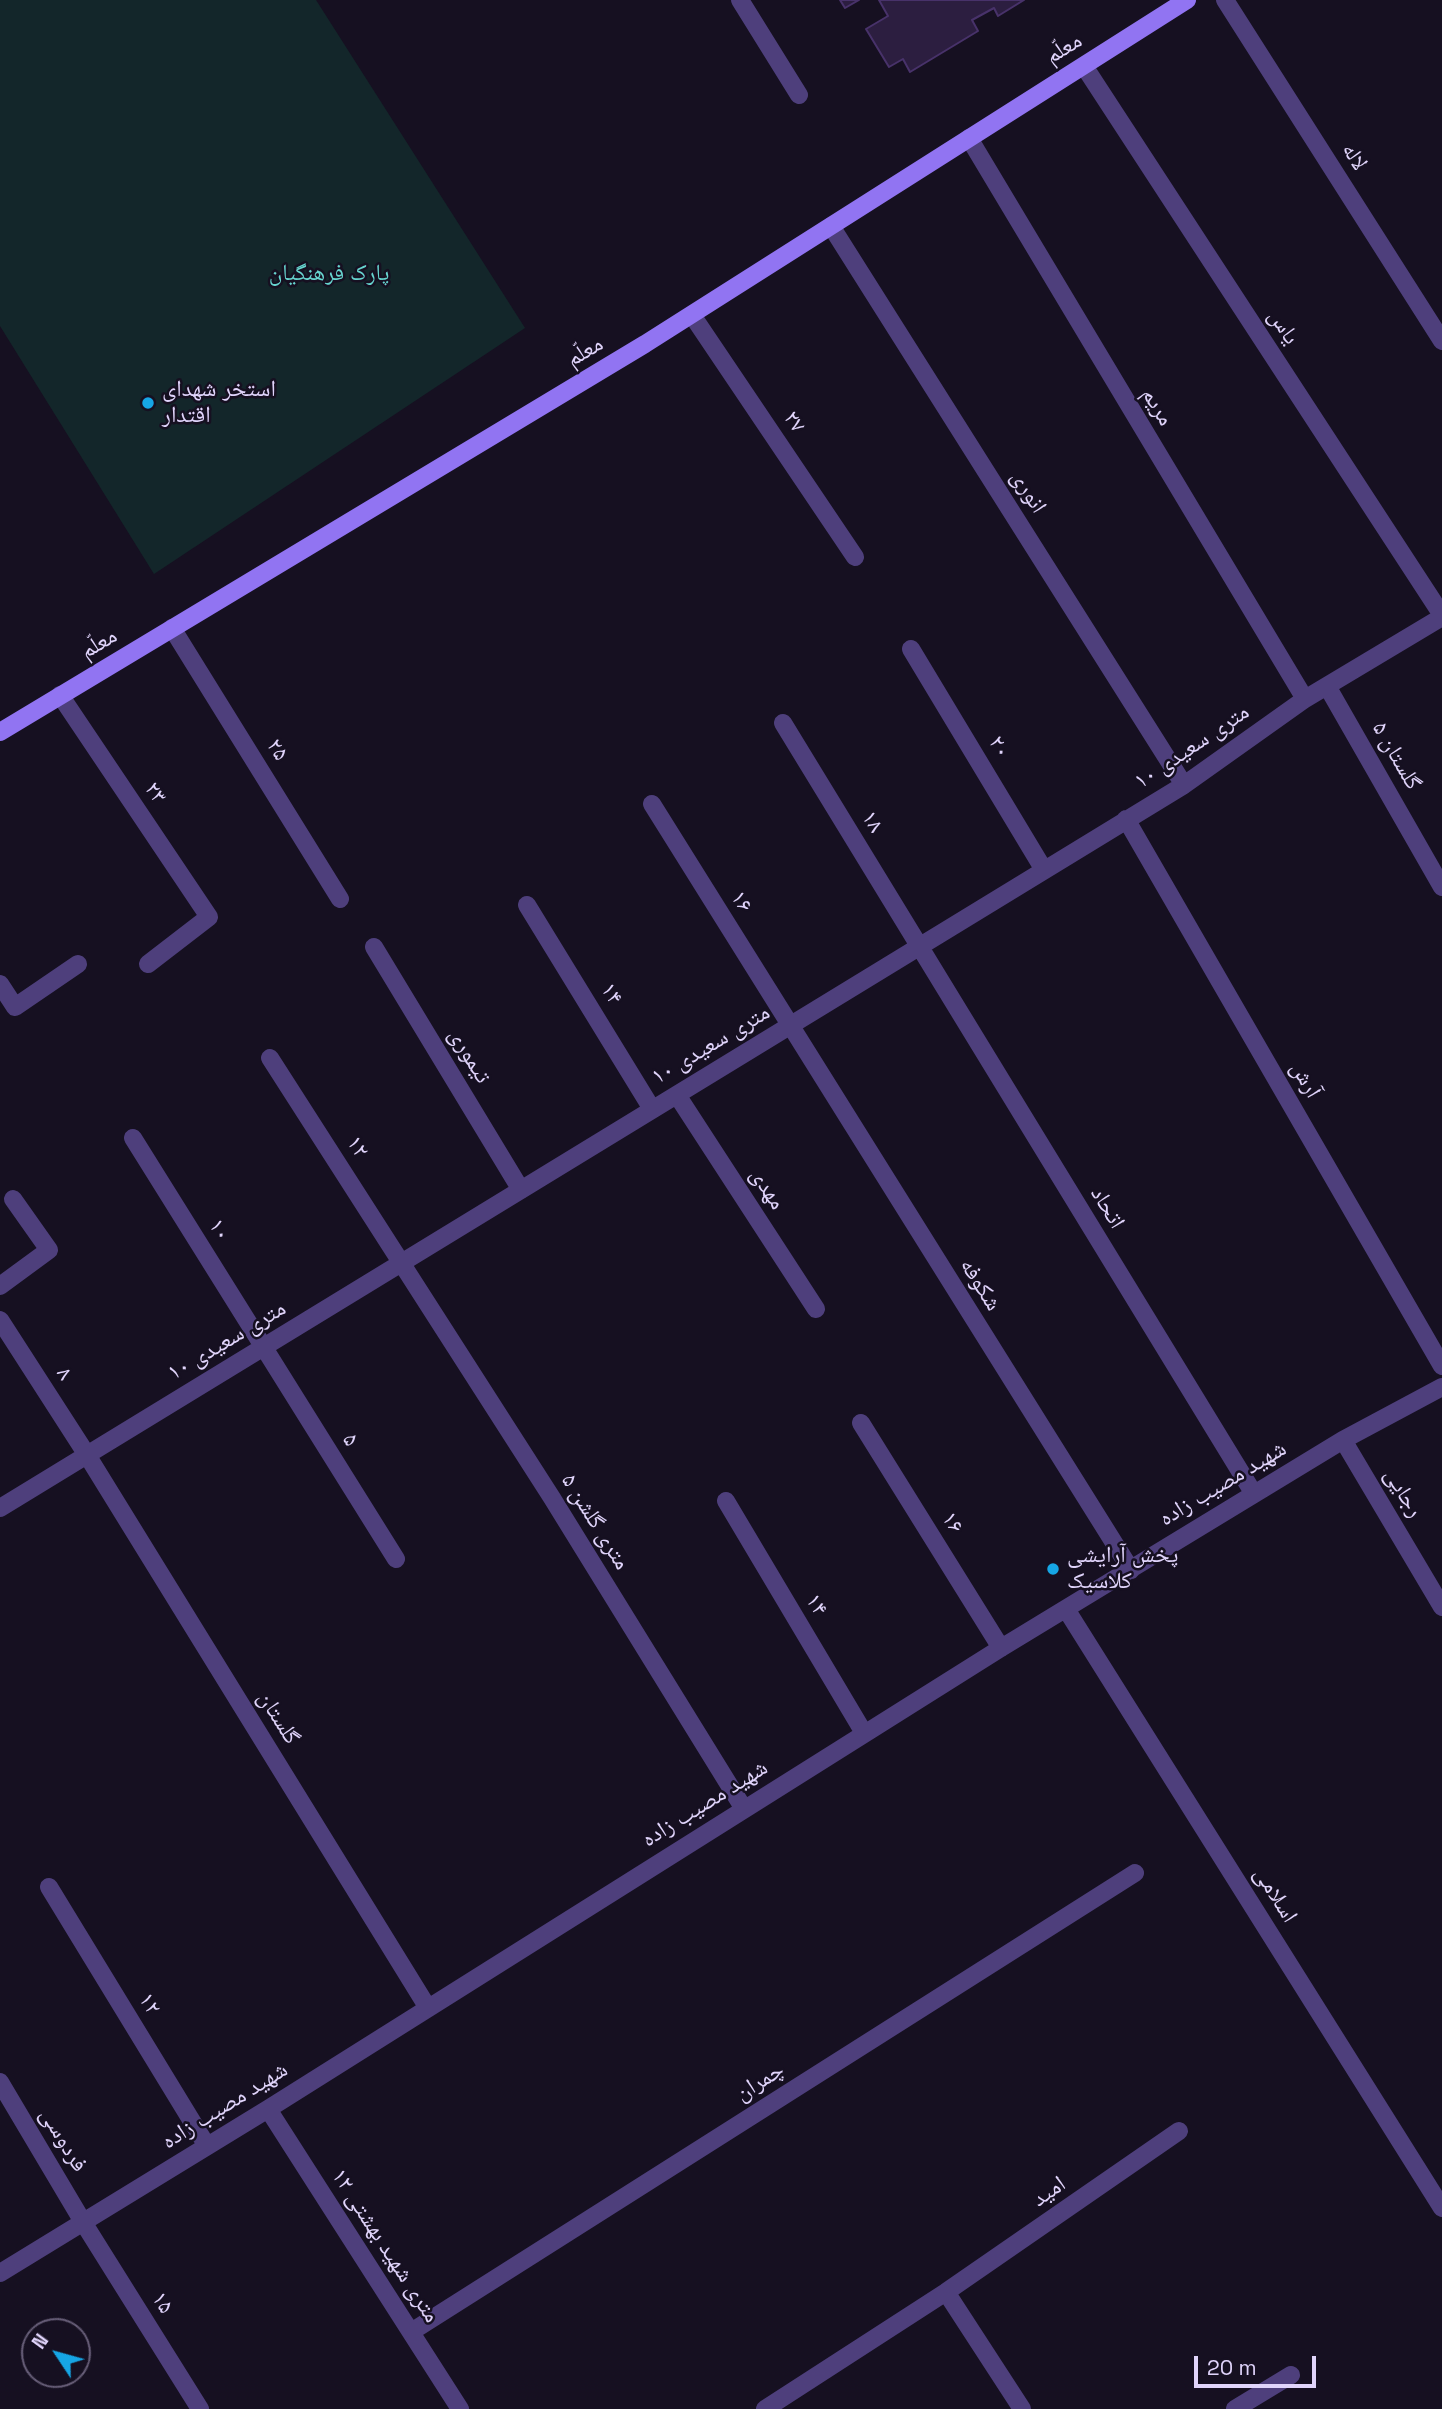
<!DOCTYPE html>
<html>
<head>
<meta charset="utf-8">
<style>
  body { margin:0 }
  #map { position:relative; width:1442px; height:2409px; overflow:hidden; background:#161021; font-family:"Space Grotesk",sans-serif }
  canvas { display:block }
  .north { position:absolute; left:21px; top:2318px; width:70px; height:70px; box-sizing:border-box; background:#161021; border:2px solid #675e78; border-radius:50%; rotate:306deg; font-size:19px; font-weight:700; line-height:28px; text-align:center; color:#e0d4fb }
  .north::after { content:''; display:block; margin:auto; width:24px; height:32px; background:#16a6e5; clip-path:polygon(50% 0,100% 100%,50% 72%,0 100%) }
  .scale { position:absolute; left:1194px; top:2356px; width:122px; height:32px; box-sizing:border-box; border:4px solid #e0d4fb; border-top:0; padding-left:9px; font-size:21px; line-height:24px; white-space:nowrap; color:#e0d4fb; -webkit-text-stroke:5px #161021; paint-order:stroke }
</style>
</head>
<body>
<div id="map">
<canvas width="1442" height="2409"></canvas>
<div class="north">N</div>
<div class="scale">20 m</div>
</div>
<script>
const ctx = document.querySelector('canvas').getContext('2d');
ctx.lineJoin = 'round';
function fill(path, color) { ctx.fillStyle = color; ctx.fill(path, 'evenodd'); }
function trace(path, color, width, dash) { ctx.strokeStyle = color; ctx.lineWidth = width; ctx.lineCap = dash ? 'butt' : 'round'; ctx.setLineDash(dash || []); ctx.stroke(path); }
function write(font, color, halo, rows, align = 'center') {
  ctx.font = font + ' "Space Grotesk","Noto Naskh Arabic",sans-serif'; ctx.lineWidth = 5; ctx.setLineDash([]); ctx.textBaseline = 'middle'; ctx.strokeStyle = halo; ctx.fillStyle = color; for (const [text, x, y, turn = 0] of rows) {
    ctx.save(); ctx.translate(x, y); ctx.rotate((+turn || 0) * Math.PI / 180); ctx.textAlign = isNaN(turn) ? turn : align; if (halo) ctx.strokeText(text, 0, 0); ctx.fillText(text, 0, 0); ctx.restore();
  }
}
const green = new Path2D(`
  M0,0H316L525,328L154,574L0,326Z`);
const building = new Path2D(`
  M840,0H859L845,8Z
  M879,0H1024L998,16L994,8L972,20L978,31L910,72L903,59L889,67L866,29L888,16Z`);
const street = new Path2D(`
  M740,0L799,95
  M1225,0L1442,341
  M1084,66L1442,615
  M969,138L1305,699
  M831,226L1184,785
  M692,315L855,557
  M172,628L340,899
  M911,649L1044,870
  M1327,686L1442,887
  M60,695L209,917L148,964
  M783,723L1254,1494
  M652,804L1131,1570
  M1126,819L1442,1366
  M527,905L652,1109
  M374,947L521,1190
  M0,984L15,1007L78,964
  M270,1058L552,1498L744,1809
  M677,1095L816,1309
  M133,1138L396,1559
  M0,1286L49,1250L13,1199
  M0,1320L87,1455L428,2008
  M861,1423L1001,1648
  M1343,1440L1442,1607
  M726,1501L864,1733
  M0,1508L1184,785L1305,699L1442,617
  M1066,1609L1442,2208
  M49,1887L207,2146
  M0,2082L83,2222L200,2409
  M268,2109L460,2409
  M0,2273L268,2109L1001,1648L1343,1440L1442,1387
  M946,2292L1022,2409
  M411,2332L1135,1873
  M765,2409L946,2292L1179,2131
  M1235,2409L1291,2375`);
const secondary = new Path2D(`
  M0,732L645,344L1187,0`);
const markers = [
  [148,403,7,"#16a6e5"],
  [1053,1569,7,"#16a6e5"]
];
const streetNames = [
  ["معلّم",1064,49,-32],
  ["لاله",1354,157,58],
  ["یاس",1283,327,57],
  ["معلّم",585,352,-31],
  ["مریم",1157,407,59],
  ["۲۷",794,422,56],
  ["انوری",1028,492,58],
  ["معلّم",99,644,-31],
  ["۲۰",999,747,59],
  ["۱۰ متری سعیدی",1192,747,-34],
  ["۲۵",277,750,58],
  ["گلستان ۵",1396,756,60],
  ["۲۳",155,793,56],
  ["۱۸",872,822,59],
  ["۱۶",741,902,58],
  ["۱۴",611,994,58],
  ["۱۰ متری سعیدی",711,1045,-31],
  ["تیموری",469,1056,59],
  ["آرش",1305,1080,60],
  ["۱۲",357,1147,57],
  ["مهدی",767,1189,57],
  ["اتحاد",1107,1208,59],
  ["۱۰",219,1230,58],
  ["شکوفه",980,1285,58],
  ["۱۰ متری سعیدی",227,1341,-31],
  ["۸",64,1374,57],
  ["۵",350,1440,58],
  ["شهید مصیب زاده",1223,1484,-31],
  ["رجایی",1403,1493,59],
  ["۵ متری گلشن",595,1522,58],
  ["۱۶",952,1523,58],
  ["۱۴",816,1605,59],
  ["گلستان",278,1718,58],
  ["شهید مصیب زاده",705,1804,-32],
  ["اسلامی",1275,1895,58],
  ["۱۲",149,2004,59],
  ["چمران",760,2082,-32],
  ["شهید مصیب زاده",225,2106,-32],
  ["فردوسی",63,2140,59],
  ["امید",1049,2192,-35],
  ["۱۲ متری شهید بهشتی",385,2246,57],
  ["۱۵",162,2303,58]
];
const parkNames = [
  ["پارک فرهنگیان",329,274]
];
const poiNames = [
  ["استخر شهدای",162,390],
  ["اقتدار",162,416],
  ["پخش آرایشی",1067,1556],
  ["کلاسیک",1067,1582]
];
fill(green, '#13262a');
fill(building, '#2c1e40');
trace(building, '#48326a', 2);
trace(street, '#4e3f7c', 18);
trace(secondary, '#9174f2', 18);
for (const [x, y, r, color] of markers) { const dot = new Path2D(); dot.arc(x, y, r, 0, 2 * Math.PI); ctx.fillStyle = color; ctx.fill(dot); trace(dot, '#161021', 2.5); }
write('23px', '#e0d4fb', '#161021', streetNames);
write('23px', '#67d4cf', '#161021', parkNames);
write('23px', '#e0d4fb', '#161021', poiNames, 'left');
</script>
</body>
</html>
